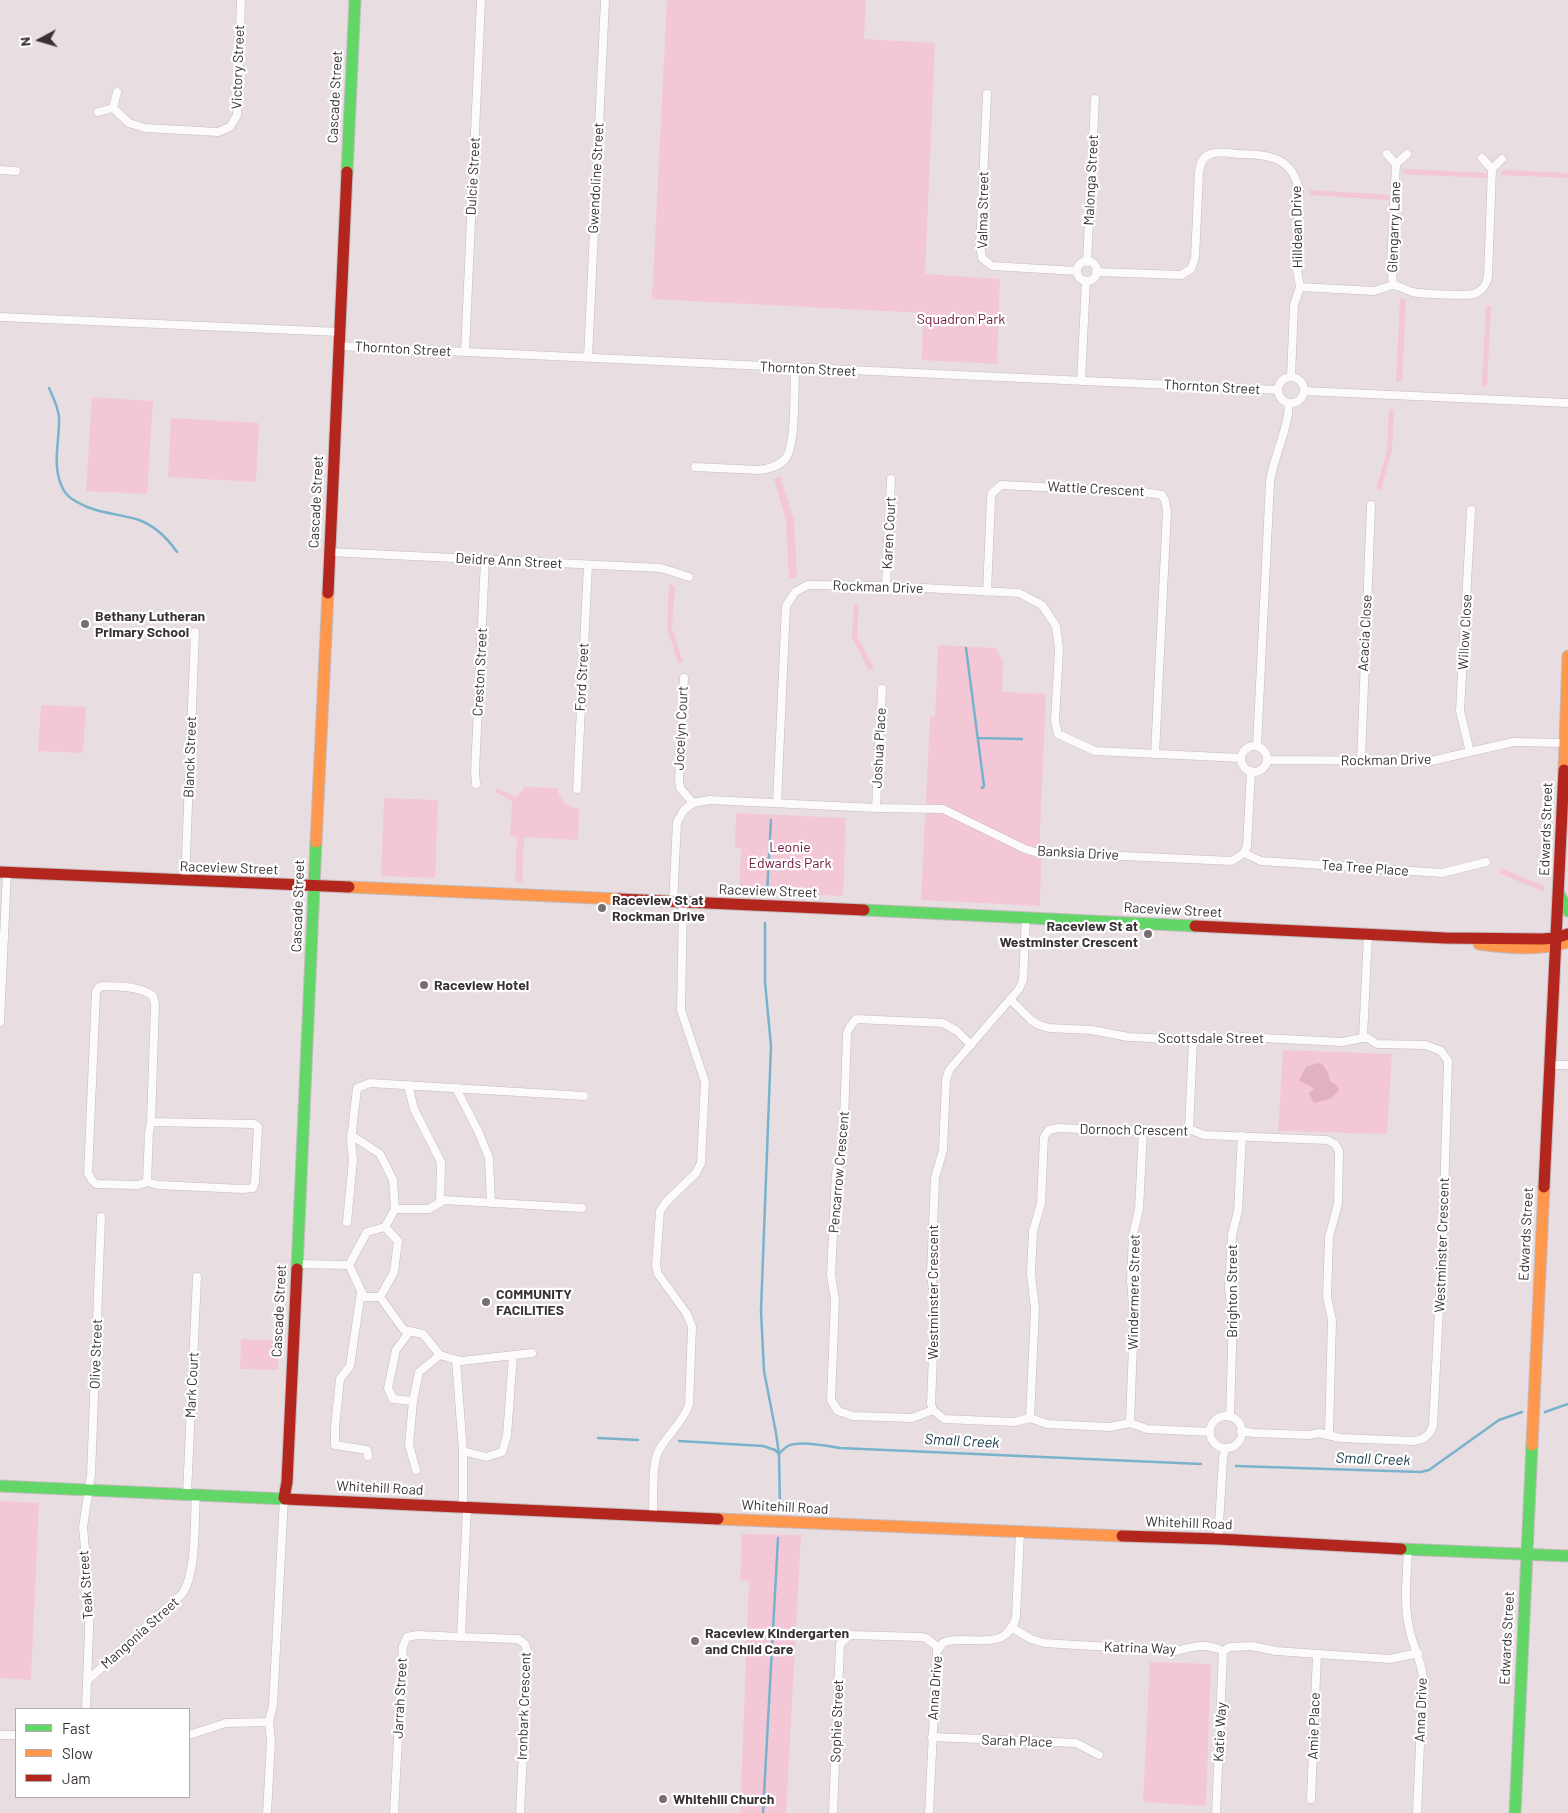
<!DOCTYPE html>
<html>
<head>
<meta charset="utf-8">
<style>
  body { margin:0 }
  #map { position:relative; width:1568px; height:1813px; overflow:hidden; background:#e8dee1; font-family:Barlow,sans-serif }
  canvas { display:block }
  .legend { position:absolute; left:15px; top:1708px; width:175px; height:90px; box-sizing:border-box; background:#fff; border:1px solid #b0adae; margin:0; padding:6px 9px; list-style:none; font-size:15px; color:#393134 }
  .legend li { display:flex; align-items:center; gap:10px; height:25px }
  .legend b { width:25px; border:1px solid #b0adae }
  .north { position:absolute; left:15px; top:15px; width:50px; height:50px; -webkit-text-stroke:4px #fff; paint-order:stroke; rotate:264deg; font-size:14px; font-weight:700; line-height:20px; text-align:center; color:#393134 }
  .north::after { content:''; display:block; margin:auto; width:18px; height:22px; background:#393134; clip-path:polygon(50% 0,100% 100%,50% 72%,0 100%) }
</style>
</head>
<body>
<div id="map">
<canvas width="1568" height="1813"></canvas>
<ul class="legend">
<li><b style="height:6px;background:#63d668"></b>Fast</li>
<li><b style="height:6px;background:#ff974d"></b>Slow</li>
<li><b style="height:6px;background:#b3261e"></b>Jam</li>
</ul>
<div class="north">N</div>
</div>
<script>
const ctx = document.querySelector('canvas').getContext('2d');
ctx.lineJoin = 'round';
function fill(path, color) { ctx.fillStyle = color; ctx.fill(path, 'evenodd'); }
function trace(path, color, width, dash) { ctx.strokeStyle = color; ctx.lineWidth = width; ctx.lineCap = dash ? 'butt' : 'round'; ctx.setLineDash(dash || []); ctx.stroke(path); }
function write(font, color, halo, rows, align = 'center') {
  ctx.font = font + ' Barlow,sans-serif'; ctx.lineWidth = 4.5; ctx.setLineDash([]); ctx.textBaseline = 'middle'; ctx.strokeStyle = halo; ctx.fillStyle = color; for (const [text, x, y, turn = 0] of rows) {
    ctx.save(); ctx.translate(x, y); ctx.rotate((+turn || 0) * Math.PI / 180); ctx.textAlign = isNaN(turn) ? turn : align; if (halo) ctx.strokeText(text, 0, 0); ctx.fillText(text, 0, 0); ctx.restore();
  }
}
const green = new Path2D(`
  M667,0H866L864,39L935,43L925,274L1000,279L997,364L922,360L923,313L652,299Z
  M1403,169L1487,173L1486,178L1403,174Z
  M1502,170L1568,173V178L1502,175Z
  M1310,190L1389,195V200L1309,195Z
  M1400,299H1406L1402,382H1396Z
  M1486,306H1491L1487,386H1482Z
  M92,397L153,401L147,494L86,491Z
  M1389,409L1394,410L1392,450L1381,490L1376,489L1387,450Z
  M171,418L259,423L256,482L168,477Z
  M780,476L794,520L797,577L789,579L786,520L774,479Z
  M669,583L675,587L672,628L683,662L678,663L667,628Z
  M854,605H859L857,636L874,668L869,671L852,637Z
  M940,645L996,648L1003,662L1002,692L1046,694L1040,832L1041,864L1040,906L921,900L930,717L935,716L938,648Z
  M41,705L86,707L83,753L38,751Z
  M525,787L557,788C560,800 567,807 579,809L578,840L524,837L522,882H515L517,837L510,836L512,801L495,792L497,788L516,797Z
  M384,798L438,800L435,878L381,876Z
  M736,813L846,818L843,896L739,891L741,848H735Z
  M1501,868L1544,886V892L1499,873Z
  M1283,1050L1392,1054L1387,1134L1278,1131Z
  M241,1339L279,1341L278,1370L240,1369Z
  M0,1501L39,1503L31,1680L0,1678Z
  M742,1534L801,1535L786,1813H740L749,1581L740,1580Z
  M1150,1662L1211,1664L1206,1806L1143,1802Z`);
const forest = new Path2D(`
  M1318,1063L1323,1065L1328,1073L1330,1081L1336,1085L1339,1090L1330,1099L1314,1103L1309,1093L1314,1089L1307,1084L1299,1081L1306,1067Z`);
const stream = new Path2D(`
  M49,388C53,397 58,407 59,417C60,441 51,466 63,489C66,495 71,499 77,502C97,514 118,513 139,520C155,526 168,539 177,552
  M966,648L984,786L982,788
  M978,738L1022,739
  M767,894L771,820
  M765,923V982L771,1046L761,1311L764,1371L776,1433L779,1454
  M1545,1412L1568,1404
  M598,1438L638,1440
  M679,1441L763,1446L775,1450L778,1453
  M1236,1466L1421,1472L1429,1470L1499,1420L1522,1412
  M780,1508L779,1454C781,1452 784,1448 788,1446C799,1440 827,1446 840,1448L1201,1464
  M763,1813L778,1538`);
const street = new Path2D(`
  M987,94L980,245L982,258L992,266L1077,271
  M113,108L129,123L145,128L218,132L230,127L237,115L241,0
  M98,112L113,108L117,92
  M1387,154L1396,164L1407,154
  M1482,158L1492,169L1502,159
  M0,170L16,171
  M1077 271a10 10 0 1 1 20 0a10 10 0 1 1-20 0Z
  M1087,262L1095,99
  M1096,272L1181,275L1191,269L1195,258L1199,172C1200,164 1203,156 1211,154C1219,151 1230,153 1238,154C1268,154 1294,157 1299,192L1296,265L1300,287L1294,305L1291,377
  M1393,285C1400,286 1405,290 1412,292C1421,294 1465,296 1474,294C1482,291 1487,284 1488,276L1492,169
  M1393,285L1391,264L1396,164
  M1300,287L1374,291L1393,285
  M0,317L339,332
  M338,346L1278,390
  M465,352L481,0
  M588,357L605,0
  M1278 390a13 13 0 1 1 26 0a13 13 0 1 1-26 0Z
  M1081,381L1086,281
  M1304,391L1568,403
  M695,467L758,470C768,469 779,467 786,458C796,444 794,388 795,368
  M329,552L661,568L689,577
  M886,586L891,479
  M987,592L991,499L992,493L1001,485L1143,492L1162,495L1165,500L1167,511L1155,754
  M684,678L679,780L680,788L693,803
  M1257,746L1270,482C1272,461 1292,419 1288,403
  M1241 759a13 13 0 1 1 26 0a13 13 0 1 1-26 0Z
  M1470,752L1460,711L1471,510
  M1267,760L1431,761L1513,742L1564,743
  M1361,761L1371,505
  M476,784L475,771L485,560
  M577,789L588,565
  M777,803L786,606L795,592L808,585L886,586L1019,593L1042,605L1056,626L1059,649L1055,721L1058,734L1095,751L1241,758
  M876,808L882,689
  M1244,853L1261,861L1442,873L1486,862
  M185,881L195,632
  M673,903L677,822L684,810L693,803L709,800L876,808L943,809L1025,849L1035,852L1232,861L1244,853L1247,846L1251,771
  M1026,917L1023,980L1019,989L949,1070L946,1080L943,1150L935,1178L931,1273L935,1306L931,1404L933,1410L944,1419L1014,1422L1030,1418L1047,1424L1110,1427L1130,1423L1147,1429L1210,1432
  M104,986C121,987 140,986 153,996L155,1004L151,1122L149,1132L147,1182L138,1185L96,1184L92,1180L88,1173L96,992L99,987Z
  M1010,999L1031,1020L1039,1025L1049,1028L1092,1030L1128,1037L1218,1041L1243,1037L1342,1042L1363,1038
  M0,1022L7,872
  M1549,1065H1568
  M408,1085L414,1109L441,1162L440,1203
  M456,1088L479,1133L489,1158L491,1203
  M1189,1129L1193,1040
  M351,1135L380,1154L393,1180L395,1209
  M147,1182L158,1185L243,1189L253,1188L255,1182L258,1127L254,1124L151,1122
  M347,1222L353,1160L351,1140L357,1088L370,1083L584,1096
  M385,1227L395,1209H429L444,1200L582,1208
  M296,1264L349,1265L367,1232L385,1227L398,1241L394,1272L380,1297H364L349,1265
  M361,1292L350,1366L340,1379L335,1428V1445L367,1450L368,1456
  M380,1297L404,1330L423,1334L440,1355L461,1361L532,1353
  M410,1331L396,1350L388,1388L393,1399L413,1401
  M456,1360L463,1451V1507
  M933,1410L912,1418L853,1416L838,1411L831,1400L835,1300L831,1275L836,1173L843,1148L847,1034L849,1028L856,1019L943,1023L957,1031L971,1045
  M1210 1432a16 16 0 1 1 32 0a16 16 0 1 1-32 0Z
  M1230,1417L1233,1316L1229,1289L1232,1235L1238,1211L1242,1136
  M1030,1418L1035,1309L1031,1274L1033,1231L1041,1204L1044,1137L1049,1130L1058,1128L1174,1133L1189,1129L1204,1135L1327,1140L1335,1144L1339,1151L1338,1204L1329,1237L1327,1297L1332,1320L1329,1434
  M1130,1423L1134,1317L1131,1281L1133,1235L1139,1209L1143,1131
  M1241,1431L1253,1433L1309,1435L1319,1433L1340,1438L1414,1441C1424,1439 1429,1436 1433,1426L1443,1231L1448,1061L1441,1051L1426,1045L1377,1044L1368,1038H1363L1368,934
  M463,1451L486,1457L502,1452L507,1436L513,1355
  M416,1470L409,1445L413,1401L419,1372L440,1355
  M187,1494L197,1277
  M467,1507L461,1637L518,1639L525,1644L528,1654L520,1813
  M653,1516C654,1498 651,1465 659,1450C668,1434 683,1422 689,1405L692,1327L687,1314L658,1274L656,1265L660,1211L666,1202L696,1173L701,1163L705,1082L681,1010L683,903
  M1218,1539L1223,1459L1225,1448
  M1408,1550C1407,1577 1403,1605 1410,1632C1414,1648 1421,1661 1423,1677L1417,1813
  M1011,1627L1031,1639L1044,1643L1176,1651C1195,1646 1206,1643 1223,1651L1230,1647L1252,1646L1276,1651L1390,1659L1418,1653
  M88,1680L182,1594C197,1573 194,1521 196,1494
  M86,1709L90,1603L83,1527L91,1475L101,1217
  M0,1735H16
  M189,1735L226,1723L269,1722
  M932,1737L1076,1743L1099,1755
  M1311,1799L1317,1654
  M267,1813L271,1741L269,1722L273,1705L284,1498
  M394,1813L403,1646L407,1637L417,1635L461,1637
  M833,1813L840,1644L850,1635L920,1637L926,1638L939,1648
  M929,1813L937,1651L943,1643L948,1641C973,1636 1007,1652 1016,1617L1020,1533
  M1216,1813L1223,1651`);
const fast = new Path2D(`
  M347,172L355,0
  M1559,894L1568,911
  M864,910L1195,926
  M297,1269L316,842
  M0,1486L285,1499
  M1401,1549L1568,1556
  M1515,1813L1532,1445`);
const slow = new Path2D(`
  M1564,770L1568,656
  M316,842L328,593
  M349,887L619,899
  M1479,944C1509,948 1538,951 1568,942
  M1532,1445L1544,1187
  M718,1519L1122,1536`);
const jam = new Path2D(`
  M328,593L347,172
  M0,872L349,887
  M619,899L864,910
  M1195,926L1445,938L1542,939L1556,938L1568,934
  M1544,1187L1564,770
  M284,1498L287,1482L297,1269
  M285,1499L718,1519
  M1122,1536L1218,1539L1401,1549`);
const markers = [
  [85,624,5,"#766e71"],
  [602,908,5,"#766e71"],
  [1148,934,5,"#766e71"],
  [424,985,5,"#766e71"],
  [486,1302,5,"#766e71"],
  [695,1641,5,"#766e71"],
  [663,1799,5,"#766e71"]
];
const streetNames = [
  ["Victory Street",238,67,-88],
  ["Cascade Street",335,97,-87],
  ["Dulcie Street",473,176,-87],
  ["Gwendoline Street",596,178,-87],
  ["Malonga Street",1091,180,-87],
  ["Valma Street",983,210,-89],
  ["Hilldean Drive",1297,227,-91],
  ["Glengarry Lane",1394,227,-88],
  ["Thornton Street",403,349,3],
  ["Thornton Street",808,369,3],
  ["Thornton Street",1212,387,3],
  ["Wattle Crescent",1096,489,3],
  ["Cascade Street",316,502,-87],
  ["Karen Court",889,533,-87],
  ["Deidre Ann Street",509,561,3],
  ["Rockman Drive",878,587,2],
  ["Willow Close",1465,632,-87],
  ["Acacia Close",1365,633,-87],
  ["Creston Street",480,672,-87],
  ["Ford Street",582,677,-87],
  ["Jocelyn Court",681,728,-87],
  ["Joshua Place",879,748,-87],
  ["Blanck Street",190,757,-88],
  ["Rockman Drive",1386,760,-1],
  ["Edwards Street",1546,829,-88],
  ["Banksia Drive",1078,853,3],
  ["Raceview Street",229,868,2],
  ["Tea Tree Place",1365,868,4],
  ["Raceview Street",768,891,2],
  ["Cascade Street",298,906,-88],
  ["Raceview Street",1173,910,3],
  ["Scottsdale Street",1211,1038],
  ["Dornoch Crescent",1134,1130,1],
  ["Pencarrow Crescent",839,1172,-85],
  ["Edwards Street",1526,1234,-87],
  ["Westminster Crescent",1442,1245,-88],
  ["Brighton Street",1232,1291,-90],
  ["Westminster Crescent",933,1292,-90],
  ["Windermere Street",1134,1292,-89],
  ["Cascade Street",279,1311,-87],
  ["Olive Street",96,1354,-88],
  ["Mark Court",192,1385,-87],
  ["Whitehill Road",380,1488,3],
  ["Whitehill Road",785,1507,3],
  ["Whitehill Road",1189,1523,2],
  ["Teak Street",86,1585,-94],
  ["Mangonia Street",140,1633,-42],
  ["Edwards Street",1507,1638,-87],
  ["Katrina Way",1140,1648,2],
  ["Anna Drive",935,1688,-86],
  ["Jarrah Street",400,1698,-87],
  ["Ironbark Crescent",524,1706,-88],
  ["Anna Drive",1421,1710,-88],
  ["Sophie Street",837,1721,-88],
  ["Amie Place",1314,1726,-88],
  ["Katie Way",1220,1732,-87],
  ["Sarah Place",1017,1741,2]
];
const parkNames = [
  ["Squadron Park",961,319],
  ["Leonie",790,847],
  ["Edwards Park",790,863]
];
const poiNames = [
  ["Bethany Lutheran",95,616],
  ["Primary School",95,632],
  ["Raceview St at",612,900],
  ["Rockman Drive",612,916],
  ["Raceview St at",1138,926,"right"],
  ["Westminster Crescent",1138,942,"right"],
  ["Raceview Hotel",434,985],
  ["COMMUNITY",496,1294],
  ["FACILITIES",496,1310],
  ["Raceview Kindergarten",705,1633],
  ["and Child Care",705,1649],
  ["Whitehill Church",673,1799]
];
const waterNames = [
  ["Small Creek",962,1441,3],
  ["Small Creek",1373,1459,2]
];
fill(green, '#f4c7d7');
fill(forest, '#e0b1c2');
trace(stream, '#79b2cd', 2.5);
trace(street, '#c3bbbe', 9);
trace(fast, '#c3bbbe', 13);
trace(slow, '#c3bbbe', 13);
trace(jam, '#c3bbbe', 13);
trace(street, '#fcfafa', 8);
trace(fast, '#63d668', 11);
trace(slow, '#ff974d', 11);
trace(jam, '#b3261e', 11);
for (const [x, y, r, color] of markers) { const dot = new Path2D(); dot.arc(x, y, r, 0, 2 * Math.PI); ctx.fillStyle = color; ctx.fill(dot); trace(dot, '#fff', 2); }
write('14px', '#393134', '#fff', streetNames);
write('14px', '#701641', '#fff', parkNames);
write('bold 14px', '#393134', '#fff', poiNames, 'left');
write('italic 15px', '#133a4a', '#fff', waterNames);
</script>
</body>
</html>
